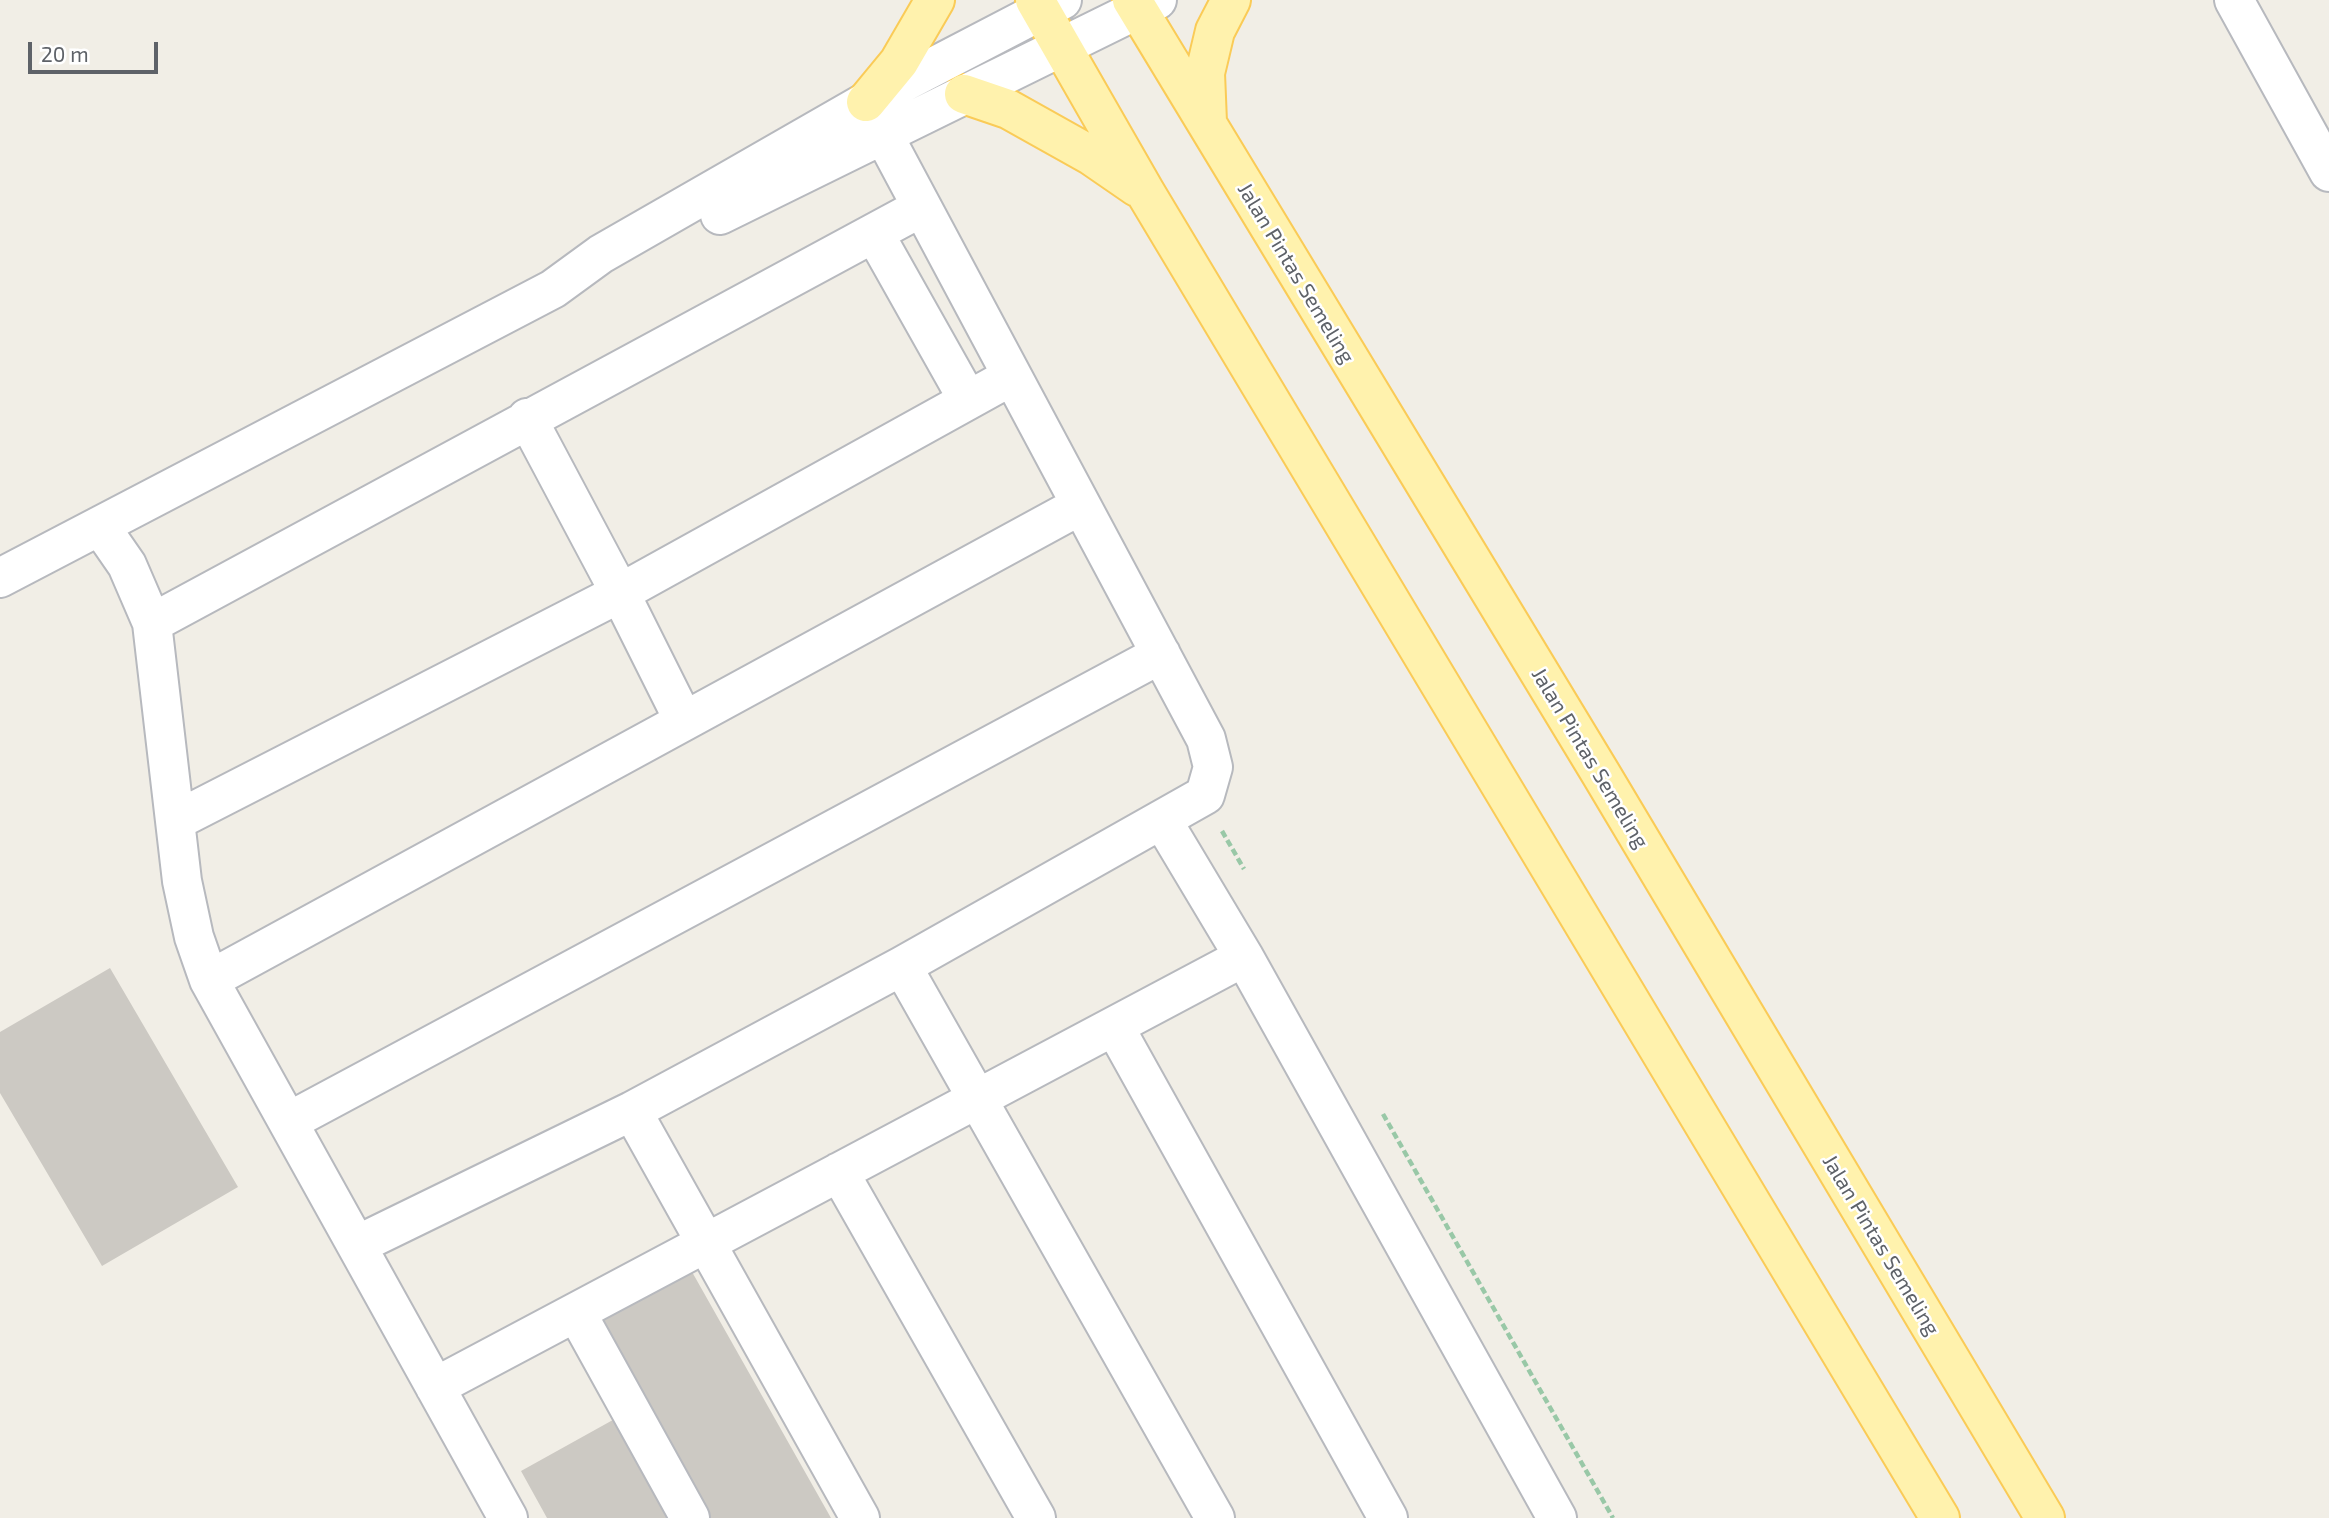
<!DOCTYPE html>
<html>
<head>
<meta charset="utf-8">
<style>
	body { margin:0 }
	#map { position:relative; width:2329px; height:1518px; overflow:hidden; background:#f1eee6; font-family:"Exo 2",sans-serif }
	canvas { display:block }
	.scale { position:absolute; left:28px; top:42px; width:130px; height:32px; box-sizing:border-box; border:4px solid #5e6268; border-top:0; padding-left:9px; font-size:21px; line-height:24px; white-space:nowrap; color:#5e6268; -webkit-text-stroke:5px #fff; paint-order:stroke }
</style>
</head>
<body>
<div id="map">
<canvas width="2329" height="1518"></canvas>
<div class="scale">20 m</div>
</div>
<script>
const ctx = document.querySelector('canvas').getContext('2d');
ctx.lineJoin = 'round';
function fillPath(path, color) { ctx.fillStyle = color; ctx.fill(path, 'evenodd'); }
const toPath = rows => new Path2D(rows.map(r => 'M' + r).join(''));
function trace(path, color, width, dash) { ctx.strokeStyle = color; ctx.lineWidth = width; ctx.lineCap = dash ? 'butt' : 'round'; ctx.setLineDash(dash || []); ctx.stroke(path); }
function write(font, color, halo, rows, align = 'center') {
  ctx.font = font + ' "Exo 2",sans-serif'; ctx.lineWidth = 5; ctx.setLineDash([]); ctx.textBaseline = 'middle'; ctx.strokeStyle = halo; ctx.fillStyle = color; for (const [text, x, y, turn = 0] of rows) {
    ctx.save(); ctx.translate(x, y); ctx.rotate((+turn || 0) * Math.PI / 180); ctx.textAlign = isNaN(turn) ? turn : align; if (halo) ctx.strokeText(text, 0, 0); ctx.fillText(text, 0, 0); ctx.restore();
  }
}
fillPath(toPath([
	[110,968,238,1187,102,1266,0,1093,0,1032],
	[687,1263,831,1518,711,1518,596,1314],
	[620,1416,676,1518,547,1518,521,1471]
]), '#ccc9c3');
const minor = toPath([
	[2234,0,2329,172],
	[720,215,1157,0],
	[874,233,968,400],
	[527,418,620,593,684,721],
	[100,526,127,565,152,623,182,881,194,937,209,980,508,1518],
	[0,578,553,289,601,254,866,102,1062,0],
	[152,623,922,207],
	[1162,820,1244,957,1557,1518],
	[175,821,620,593,1012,376],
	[902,966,1215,1518],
	[209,980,1081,505],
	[1114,1026,1388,1518],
	[632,1111,860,1518],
	[288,1122,1161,654],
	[839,1172,1036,1518],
	[357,1245,632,1111,902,966,1205,795,1213,767,1206,739,884,136],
	[576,1312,690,1518],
	[435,1387,1244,957]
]);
const major = toPath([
	[1035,0,1145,192,1940,1518],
	[1132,0,1601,774,2045,1518],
	[964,94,1008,109,1092,156,1137,187],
	[866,102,899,62,935,0],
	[1207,122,1205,73,1215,31,1231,0]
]);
trace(minor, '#b7b9be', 42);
trace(major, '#facb57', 42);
trace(toPath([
	[1222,831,1244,869],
	[1383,1114,1613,1518]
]), '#99c8a7', 4.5, [7, 3.5]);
trace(minor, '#fff', 38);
trace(major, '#fff2ad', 38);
write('21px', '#5e6268', '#fff', [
	["Jalan Pintas Semeling",1296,273,59],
	["Jalan Pintas Semeling",1590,758,59],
	["Jalan Pintas Semeling",1881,1245,59]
]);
</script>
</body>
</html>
